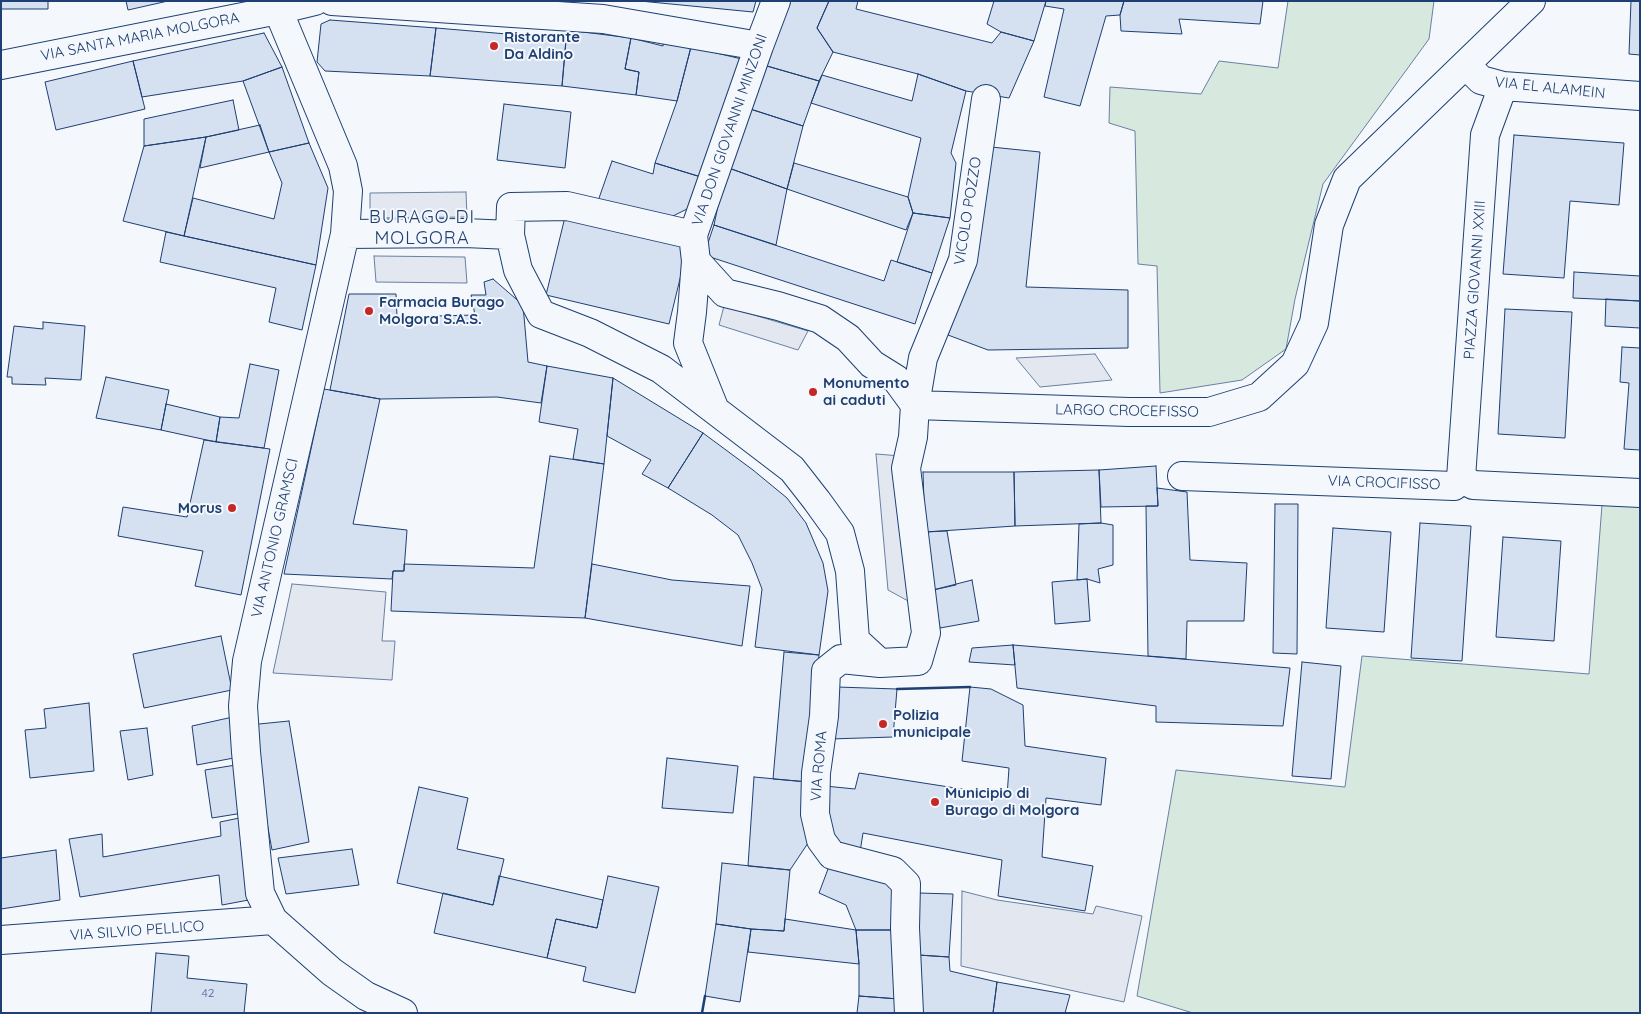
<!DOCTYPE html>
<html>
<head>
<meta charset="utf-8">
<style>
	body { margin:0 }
	#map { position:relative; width:1641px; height:1014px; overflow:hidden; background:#f4f7fb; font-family:Quicksand,sans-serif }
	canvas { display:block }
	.frame { position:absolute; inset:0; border:2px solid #1d3f73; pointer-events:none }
</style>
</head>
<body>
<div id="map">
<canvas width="1641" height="1014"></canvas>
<div class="frame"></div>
</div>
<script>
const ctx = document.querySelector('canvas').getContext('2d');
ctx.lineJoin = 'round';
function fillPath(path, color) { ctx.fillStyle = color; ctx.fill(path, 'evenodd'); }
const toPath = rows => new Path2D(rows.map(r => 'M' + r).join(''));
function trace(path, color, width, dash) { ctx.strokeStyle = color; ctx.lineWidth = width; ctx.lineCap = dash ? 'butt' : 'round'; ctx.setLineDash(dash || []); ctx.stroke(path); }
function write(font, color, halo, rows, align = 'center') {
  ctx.font = font + ' Quicksand,sans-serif'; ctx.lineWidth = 4; ctx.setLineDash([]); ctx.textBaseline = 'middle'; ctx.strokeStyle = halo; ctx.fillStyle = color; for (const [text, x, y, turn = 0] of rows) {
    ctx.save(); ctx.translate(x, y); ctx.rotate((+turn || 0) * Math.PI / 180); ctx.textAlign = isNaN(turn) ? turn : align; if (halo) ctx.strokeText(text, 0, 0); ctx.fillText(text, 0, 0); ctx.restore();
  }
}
const green = toPath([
	[1288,1,1434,1,1429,39,1323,184,1295,299,1286,349,1242,380,1160,393,1157,266,1138,264,1135,131,1109,123,1110,87,1201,94,1219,61,1278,68,1288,1],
	[1602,505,1640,506,1640,1013,1193,1013,1137,996,1176,770,1345,787,1362,656,1589,674,1602,505]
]);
fillPath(green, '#d7e8df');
trace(green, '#687fa3', 1);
const parking = toPath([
	[466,192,467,217,370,218,370,193,466,192],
	[374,256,465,257,467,283,376,282,374,256],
	[724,306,808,331,798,350,719,325,724,306],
	[1095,354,1112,380,1040,387,1016,358,1095,354],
	[876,454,901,456,910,602,888,590,876,454],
	[292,584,386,592,382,641,395,641,392,680,273,673,292,584],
	[962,891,997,900,1093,914,1096,906,1142,916,1124,1002,961,966,962,891]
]);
fillPath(parking, '#e3e8f0');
trace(parking, '#687fa3', 1);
const building = toPath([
	[1,1,48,1,48,9,1,9,1,1],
	[126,1,168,1,128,10,126,1],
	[640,1,756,1,753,12,640,1],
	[789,1,829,1,817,28,833,52,819,81,760,64,789,1],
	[829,1,858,1,856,9,992,43,1001,32,1034,41,1009,98,966,91,918,74,833,52,817,28,829,1],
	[994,1,1046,1,1034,41,1001,32,987,24,994,1],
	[1046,1,1124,1,1120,15,1106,16,1080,106,1044,97,1064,9,1045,6,1046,1],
	[1124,1,1263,1,1260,24,1179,19,1182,34,1121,31,1120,15,1124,1],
	[1631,1,1640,1,1640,55,1629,54,1631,1],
	[330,20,436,28,430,76,325,71,317,62,321,24,330,20],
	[436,28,566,39,562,86,430,76,436,28],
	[567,30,631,38,625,69,639,72,636,95,562,86,567,30],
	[264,33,282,67,243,81,142,97,133,61,264,33],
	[631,38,663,46,664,40,691,47,677,101,636,95,639,72,625,69,631,38],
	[691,47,746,60,701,177,655,163,677,101,691,47],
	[133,61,145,109,56,130,45,82,133,61],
	[760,64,819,81,803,126,744,107,760,64],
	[282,67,309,143,269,152,243,81,282,67],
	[918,74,966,91,951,153,956,163,950,218,913,213,908,197,921,138,811,103,822,75,912,101,918,74],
	[233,100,239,130,206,137,144,146,144,119,233,100],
	[504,104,571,112,565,168,497,160,504,104],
	[744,107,803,126,787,189,726,167,744,107],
	[260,125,269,152,200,168,206,137,260,125],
	[1514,135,1624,143,1619,205,1570,201,1564,278,1503,274,1514,135],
	[206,137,184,236,123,221,144,146,206,137],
	[309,143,328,188,316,265,184,236,193,198,274,219,282,183,269,152,309,143],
	[991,147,1040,152,1026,287,1128,290,1128,348,988,350,948,335,971,269,991,147],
	[612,161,653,174,655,163,701,177,691,207,667,219,598,201,612,161],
	[794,163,908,197,913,213,906,230,787,189,794,163],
	[726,167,787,189,776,245,714,225,726,167],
	[913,213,950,218,932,273,897,262,913,213],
	[565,217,688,246,669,324,546,295,565,217],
	[714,225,884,281,891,260,932,273,915,324,704,255,714,225],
	[166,232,316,265,302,330,269,322,276,288,160,262,166,232],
	[1574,272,1640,276,1640,301,1573,298,1574,272],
	[493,279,523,305,528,362,547,366,541,403,497,397,380,399,330,390,349,294,396,294,397,317,475,315,471,295,486,295,484,282,493,279],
	[1606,299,1640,301,1640,328,1605,326,1606,299],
	[1505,309,1572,312,1565,438,1498,434,1505,309],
	[43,322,85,326,81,380,45,378,46,385,12,384,12,377,7,377,14,326,43,329,43,322],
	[1622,347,1640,348,1640,450,1624,449,1629,383,1620,382,1622,347],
	[250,364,279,370,264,448,216,442,220,417,239,418,250,364],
	[547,366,613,378,604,464,573,459,578,429,539,422,547,366],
	[106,377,169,390,161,430,96,418,106,377],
	[613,378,703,433,668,488,642,474,651,460,607,436,613,378],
	[324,389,380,399,353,524,407,530,404,571,393,571,392,579,284,574,324,389],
	[166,404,220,417,216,442,161,430,166,404],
	[703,433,753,470,787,498,806,523,823,563,828,591,819,655,755,647,762,589,752,563,738,535,712,515,668,488,703,433],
	[204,440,270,449,241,595,195,586,203,551,118,536,123,507,187,517,204,440],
	[550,456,604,464,585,618,391,611,393,571,404,571,404,564,534,568,550,456],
	[1156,466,1158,506,1101,507,1099,470,1156,466],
	[1099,470,1101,523,1015,526,1014,472,1099,470],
	[923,472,1014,472,1015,526,925,532,923,472],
	[1157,488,1187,492,1190,560,1247,563,1244,621,1187,621,1186,659,1148,656,1146,506,1158,506,1157,488],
	[1275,504,1298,504,1297,654,1273,653,1275,504],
	[1101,523,1113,525,1113,565,1098,569,1100,583,1087,579,1077,580,1079,524,1101,523],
	[1420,523,1471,526,1462,661,1411,658,1420,523],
	[1333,528,1391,532,1384,632,1326,628,1333,528],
	[947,531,956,585,933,590,925,532,947,531],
	[1503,537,1561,541,1554,641,1496,637,1503,537],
	[592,564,672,580,750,586,742,646,585,618,592,564],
	[1087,579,1090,621,1055,624,1052,582,1087,579],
	[972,580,979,621,940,628,933,590,972,580],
	[221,636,232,690,144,708,133,654,221,636],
	[1013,645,1015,665,969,662,972,648,1013,645],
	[1013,645,1290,668,1283,726,1156,722,1156,706,1017,688,1013,645],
	[784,652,819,655,808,782,773,779,784,652],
	[1302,662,1341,666,1331,779,1292,776,1302,662],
	[837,687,897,689,893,737,830,739,837,687],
	[970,687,991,689,1023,705,1025,746,1106,758,1101,805,1046,798,1042,857,1093,866,1085,911,998,896,1002,860,863,833,860,852,841,850,825,820,825,786,855,789,859,773,1007,796,1009,768,962,761,970,687],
	[89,703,94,771,30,778,25,730,46,728,44,709,89,703],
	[233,717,239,757,197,765,192,726,233,717],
	[289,721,309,842,272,850,249,725,289,721],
	[147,728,153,775,128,780,120,731,147,728],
	[667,758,738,766,733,813,662,808,667,758],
	[242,764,249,812,212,818,205,770,242,764],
	[754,777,808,782,808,843,790,870,748,866,754,777],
	[419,787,468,798,457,849,504,859,493,905,397,883,419,787],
	[249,816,254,899,222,905,219,875,80,897,69,839,102,834,103,857,221,836,220,822,249,816],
	[352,849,359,885,286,894,278,858,352,849],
	[56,850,60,900,1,909,1,858,56,850],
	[831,861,892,884,894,930,856,930,846,905,819,893,831,861],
	[722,863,790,870,784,931,751,929,716,924,722,863],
	[499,876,603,900,597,928,556,919,547,958,434,933,443,893,493,905,499,876],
	[608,876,659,887,635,993,583,981,586,967,547,958,556,919,597,928,608,876],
	[918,893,953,894,949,957,918,955,918,893],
	[785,919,856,930,859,964,748,952,751,929,784,931,785,919],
	[716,924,751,929,740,1002,705,996,716,924],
	[856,930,894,930,899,999,859,996,859,964,856,930],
	[156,953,189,956,187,978,247,984,244,1013,151,1013,156,953],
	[918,955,949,957,950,971,997,982,993,1013,920,1013,918,955],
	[997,982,1070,995,1065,1013,993,1013,997,982],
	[859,996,899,999,900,1013,857,1013,859,996]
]);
fillPath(building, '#d5e0f0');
trace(building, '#1d3f73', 1);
const street = toPath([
	[332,1,603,19,759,46],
	[278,10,343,166,348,191,345,234,247,661,243,706,246,752,260,893,273,920,332,972,366,996,403,1013],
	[1,65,278,10,315,1],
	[1466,65,1481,80,1503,86,1640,96],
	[986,99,963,260,923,358,915,405,1129,412,1209,412,1259,397,1295,364,1314,323,1329,225,1347,179,1531,1],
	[345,234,465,233,510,235],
	[693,235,567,206,511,207,510,235,518,270,541,314,590,333,661,369,792,469,817,501,840,533,850,571,855,640,880,663],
	[696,261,725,293,778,306,820,319,848,338,872,364,896,379,915,405,913,437,906,468,926,633,918,661,880,663,841,659,826,671,824,716,816,773,815,814,821,840,832,855,893,871,906,884,905,928,909,1013],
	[715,410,688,343,692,312,696,261,693,235,759,46,776,1],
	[1182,476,1454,486,1461,478],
	[1461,478,1485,135,1503,86],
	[1461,478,1473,485,1640,493],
	[1,940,273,920]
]);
trace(street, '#1d3f73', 30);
trace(street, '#f4f7fb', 28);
trace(toPath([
	[897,689,970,687],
	[702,1013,705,996]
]), '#1d3f73', 2.5);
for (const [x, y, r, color] of [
	[494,46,5,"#c62828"],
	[369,311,5,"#c62828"],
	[813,392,5,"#c62828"],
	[232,508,5,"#c62828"],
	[883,724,5,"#c62828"],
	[935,802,5,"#c62828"]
]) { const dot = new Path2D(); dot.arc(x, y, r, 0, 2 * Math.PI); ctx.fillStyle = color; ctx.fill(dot); trace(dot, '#f4f7fb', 2); }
write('12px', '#4b6792', null, [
	["42",208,993]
]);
write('15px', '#1d3f73', '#f4f7fb', [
	["VIA SANTA MARIA MOLGORA",140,37,-11],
	["VIA EL ALAMEIN",1550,88,6],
	["VIA DON GIOVANNI MINZONI",730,130,-71],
	["VICOLO POZZO",968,211,-81],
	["PIAZZA GIOVANNI XXIII",1475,280,-86],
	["LARGO CROCEFISSO",1127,411,1],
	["VIA CROCIFISSO",1384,483,2],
	["VIA ANTONIO GRAMSCI",275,538,-77],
	["VIA ROMA",819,766,-85],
	["VIA SILVIO PELLICO",137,931,-4]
]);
write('bold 15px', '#1d3f73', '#f4f7fb', [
	["Ristorante",504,37],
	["Da Aldino",504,54],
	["Farmacia Burago",379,302],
	["Molgora S.A.S.",379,319],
	["Monumento",823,383],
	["ai caduti",823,400],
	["Morus",222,508,"right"],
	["Polizia",893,715],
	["municipale",893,732],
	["Municipio di",945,793],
	["Burago di Molgora",945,810]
], 'left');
ctx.letterSpacing = '1px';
write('18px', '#1d3f73', '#f4f7fb', [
	["BURAGO DI",422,218],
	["MOLGORA",422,239]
]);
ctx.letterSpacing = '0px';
</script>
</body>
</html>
